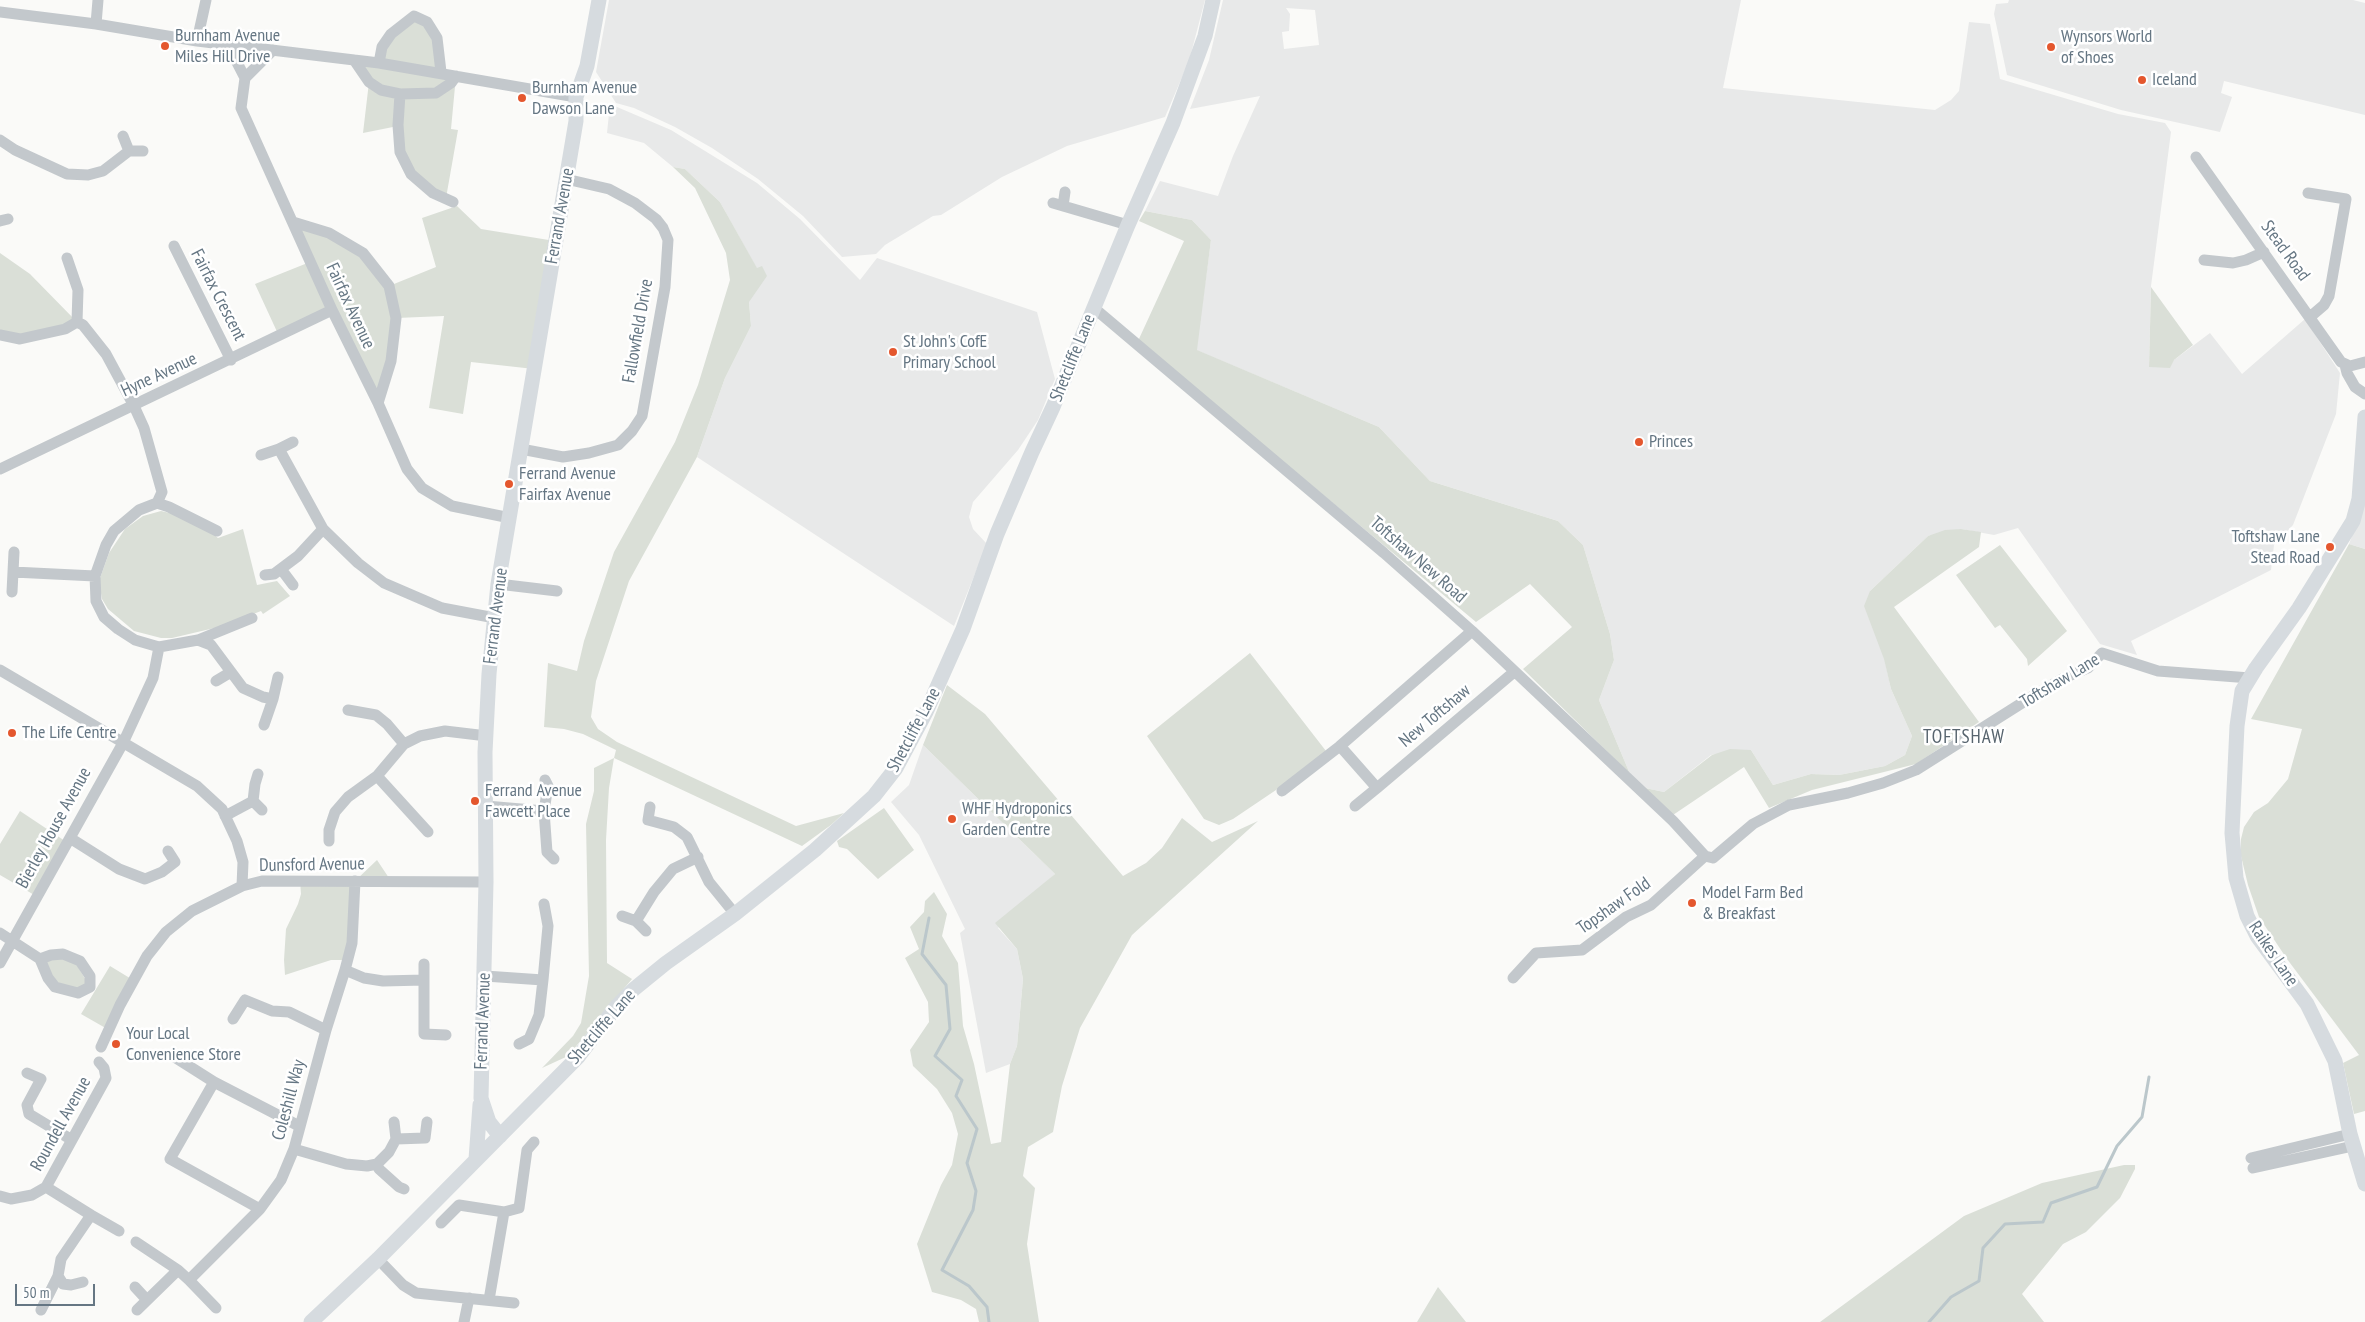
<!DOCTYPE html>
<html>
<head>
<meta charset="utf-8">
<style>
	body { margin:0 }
	#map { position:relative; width:2365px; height:1322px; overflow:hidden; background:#fafaf8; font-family:"PT Sans Narrow",sans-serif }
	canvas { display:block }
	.scale { position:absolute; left:15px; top:1284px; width:80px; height:22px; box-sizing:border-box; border:2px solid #657683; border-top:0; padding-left:6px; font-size:15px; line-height:18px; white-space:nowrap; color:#657683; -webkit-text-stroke:4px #fff; paint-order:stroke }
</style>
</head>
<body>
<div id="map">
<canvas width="2365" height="1322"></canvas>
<div class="scale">50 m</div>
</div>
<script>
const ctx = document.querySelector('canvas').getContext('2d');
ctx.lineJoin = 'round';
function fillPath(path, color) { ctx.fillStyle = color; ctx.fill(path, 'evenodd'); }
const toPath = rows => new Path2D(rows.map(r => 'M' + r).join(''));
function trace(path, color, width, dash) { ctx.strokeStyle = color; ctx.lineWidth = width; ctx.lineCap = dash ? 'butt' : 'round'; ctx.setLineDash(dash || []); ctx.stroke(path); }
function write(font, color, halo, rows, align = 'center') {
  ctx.font = font + ' "PT Sans Narrow",sans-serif'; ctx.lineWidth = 5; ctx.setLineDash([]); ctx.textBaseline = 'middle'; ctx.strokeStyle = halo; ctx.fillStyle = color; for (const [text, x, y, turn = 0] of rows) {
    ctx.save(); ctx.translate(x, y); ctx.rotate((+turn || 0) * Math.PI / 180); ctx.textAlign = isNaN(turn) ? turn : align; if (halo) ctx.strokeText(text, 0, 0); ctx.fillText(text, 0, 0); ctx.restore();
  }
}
fillPath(toPath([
	[609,0,1205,0,1189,61,1165,117,1067,146,1002,177,941,215,933,216,885,245,876,254,842,257,803,216,758,179,712,148,675,127,634,108,616,103,596,72],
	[1223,0,1741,0,1723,88,1935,110,1951,100,1959,91,1969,22,1990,24,2000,79,2118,114,2165,123,2171,132,2151,286,2149,367,2174,360,2210,333,2242,374,2305,319,2340,373,2336,414,2293,525,2274,545,2271,570,2131,641,2137,655,2100,644,2018,528,1994,535,1961,529,1928,536,1870,591,1891,689,1912,736,1905,755,1885,766,1839,775,1811,774,1773,785,1751,750,1711,755,1664,792,1645,788,1630,774,1599,700,1614,660,1610,634,1583,545,1558,521,1430,481,1379,427,1196,350,1211,240,1192,220,1145,211,1160,181,1218,196,1233,156,1260,96,1190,109,1209,60],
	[1286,8,1315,10,1319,45,1284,49,1282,32,1289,31,1290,14],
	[2009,0,2353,0,2365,3,2365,115,2224,81,2221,93,2232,97,2220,132,2121,110,2007,75,1994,14,1996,4,2008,3],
	[610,104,671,130,757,183,800,219,860,280,877,258,1037,312,1055,379,1038,420,1018,450,973,502,969,517,973,529,987,544,954,626,697,457,725,378,751,326,749,302,757,269,720,202,685,169,673,167,644,143,607,133],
	[2365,502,2365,549,2349,544],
	[923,745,1055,874,998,928,1017,949,1023,979,1017,1046,1010,1064,986,1073,960,933,965,929,919,835,891,802,909,785]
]), '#e8e9e9');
fillPath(toPath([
	[404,22,427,22,441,72,456,76,451,129,458,130,446,198,411,174,398,126,363,133,369,82,358,68,379,63,382,47],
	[673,167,685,169,720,202,757,268,762,266,767,276,749,302,751,326,725,378,697,457,629,581,596,681,591,717,598,729,617,742,796,826,844,813,831,825,802,846,614,758,609,788,606,840,607,963,632,979,568,1056,542,1068,573,1036,581,1023,589,976,586,824,594,791,594,768,614,758,616,750,583,734,564,729,544,727,548,663,577,671,584,641,614,552,675,442,698,385,730,280,726,253,695,188],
	[457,206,481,229,555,241,534,369,471,362,463,414,429,408,444,316,397,318,378,403,332,311,279,336,255,284,310,262,293,222,363,253,389,286,436,267,422,218],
	[1145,211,1192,220,1211,240,1197,350,1379,427,1430,481,1558,521,1583,545,1610,634,1614,660,1599,700,1630,774,1523,669,1572,627,1530,584,1476,622,1138,341,1184,241,1139,221],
	[0,253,30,274,77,322,41,335,0,335],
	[2151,287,2193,345,2174,360,2170,368,2149,367],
	[161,511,183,516,204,527,218,538,243,529,257,585,277,581,290,596,263,614,261,611,223,626,172,638,161,638,134,631,108,609,102,599,99,581,109,553,125,529,143,516],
	[1961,529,1981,532,1979,547,1894,607,1979,722,1916,764,1812,790,1769,808,1744,767,1673,815,1645,788,1664,792,1712,755,1730,749,1751,750,1773,785,1811,774,1839,775,1885,766,1905,755,1912,736,1891,689,1884,659,1864,606,1870,591,1928,536,1945,530],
	[2349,544,2365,549,2365,1111,2354,1114,2343,1063,2359,1055,2287,959,2259,917,2248,885,2241,856,2241,839,2244,827,2254,812,2268,803,2288,779,2302,729,2251,719],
	[2000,545,2067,631,2028,666,2027,659,2000,625,1995,628,1956,575],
	[1250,653,1326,751,1276,790,1233,819,1219,825,1204,819,1147,736],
	[947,685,985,714,1123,876,1146,863,1162,848,1182,818,1212,842,1258,821,1132,935,1080,1028,1062,1086,1053,1132,1028,1147,1023,1176,1035,1188,1027,1244,1039,1322,979,1322,976,1309,961,1300,932,1292,917,1244,941,1185,952,1165,958,1134,952,1113,937,1089,913,1066,910,1050,929,1022,928,1002,905,958,919,949,910,927,924,912,925,901,934,892,947,914,942,936,958,963,963,1026,974,1064,991,1144,1001,1142,1010,1064,1017,1046,1023,979,1017,949,995,923,1055,874,923,745],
	[884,808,914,850,878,879,847,849,839,847,837,841],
	[20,811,68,843,36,896,0,875,0,844],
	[377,860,391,881,355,881,348,960,331,960,285,975,284,960,286,929,298,904,301,894,300,881,355,881],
	[51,955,72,957,90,987,61,990,41,965],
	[110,966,133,980,109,1030,81,1014],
	[2124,1165,2135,1165,2135,1169,2120,1198,2086,1232,2063,1244,2022,1294,2044,1322,1820,1322,1964,1216,2042,1183],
	[1438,1287,1466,1322,1417,1322]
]), '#dadfd7');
trace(toPath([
	[929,918,922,954,946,985,950,1029,935,1056,962,1080,956,1096,977,1129,967,1163,976,1191,973,1210,942,1270,969,1286,987,1307,989,1322],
	[1929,1322,1951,1297,1979,1281,1983,1248,2005,1224,2043,1222,2051,1203,2097,1187,2117,1146,2142,1117,2149,1077]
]), '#bbc7cb', 3);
trace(toPath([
	[0,12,96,24,197,41,379,63,576,97],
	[96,24,98,0],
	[197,41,206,0],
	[228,45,245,78,241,108,332,310,378,403,407,469,422,488,452,506,510,518],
	[354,60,369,82,381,90,400,94,436,93,451,83,456,76],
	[379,63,382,47,391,34,414,16,427,22,437,38,441,72],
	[245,78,273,50],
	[400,94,398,125,400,152,411,174,433,193,453,202],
	[0,140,15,150,67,174,88,175,103,171,129,151,123,136],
	[129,151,143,151],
	[2196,157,2341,362,2350,366,2365,362],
	[2308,193,2346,199,2329,296,2324,305,2310,317],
	[1053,203,1128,225],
	[1063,206,1065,192],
	[0,221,8,219],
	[293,222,329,233,363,253,389,286,396,318,391,361,378,403],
	[174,246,231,360],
	[67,258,78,290,77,322],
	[2204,260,2233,263,2246,260,2264,252],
	[1094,308,1384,553,1472,631,1673,821,1705,856],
	[0,335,20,339,65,329,77,322,83,325,106,354,134,406,144,428,162,492,157,503,139,510,114,531,106,545,95,576,96,601,104,617,118,629,135,640,159,647,153,678,123,743,0,963],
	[2345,365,2347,373,2355,387,2365,394],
	[279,449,293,442],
	[521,449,563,457,589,453,618,445,632,431,642,416,665,287,668,240,663,228,656,219,635,203,609,189,566,179],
	[261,455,279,449,323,529,358,563,384,583,442,608,495,618],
	[0,469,332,310],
	[157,503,169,507,217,531],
	[14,552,13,572,95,576],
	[281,569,293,585],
	[265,575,274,574,298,556,323,529],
	[498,584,557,591],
	[12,592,13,572],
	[198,640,211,645,243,688,263,697,273,699,278,677],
	[159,647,198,640,252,618],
	[0,670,197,786,222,809,237,841,243,862,242,886],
	[216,681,231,672],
	[348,710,376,715,387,724,404,744],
	[264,725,273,699],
	[1340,746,1377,788,1514,672],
	[377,776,428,832],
	[1282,791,1340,746,1472,631],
	[253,801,262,810],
	[486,806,544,811,547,852,554,859],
	[1355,806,1377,788],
	[650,807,648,820,674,827,687,837,709,882,735,914],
	[544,811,548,786,545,780],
	[225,816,253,801,255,784,258,774],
	[70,838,119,869,145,879,162,872,175,862,168,851],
	[329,841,329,830,335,812,348,797,377,776,404,744,420,736,445,731,487,736],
	[1705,856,1713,858,1753,824,1789,805,1848,793,1883,783,1916,770,2033,696,2064,678,2088,668,2102,653,2158,671,2250,678],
	[622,916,636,921,654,892,673,869,698,857],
	[636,921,646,931],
	[0,933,40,959,51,955,63,954,80,961,90,976,90,987,78,993,55,987,48,978,40,959],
	[345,970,364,978,383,981,424,980,424,1034,446,1035],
	[485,976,543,980,548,926,544,904],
	[1513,978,1536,953,1582,950,1626,917,1651,905,1705,856],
	[424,980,424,964],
	[233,1019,245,1000,272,1011,289,1012,326,1030],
	[519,1044,529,1039,539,1015,543,980],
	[101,1047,120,1005,147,956,166,932,192,911,242,886,262,881,486,882],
	[173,1056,214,1082,299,1126],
	[27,1073,41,1079,27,1105,29,1114,72,1140],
	[214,1082,170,1159,260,1209],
	[394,1122,396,1139],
	[294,1149,346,1164,367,1166,377,1164,389,1152,396,1139,425,1138,427,1122],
	[2251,1158,2350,1134],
	[377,1164,379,1169,399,1187,404,1189],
	[2253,1168,2353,1146],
	[46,1187,91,1215,61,1259,58,1276,63,1284,71,1285,83,1282],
	[0,1196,11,1199,32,1195,46,1187,106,1078,104,1068,99,1062],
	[91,1215,119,1231],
	[441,1223,459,1205,504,1212],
	[136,1242,178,1270],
	[378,1259,403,1285,416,1293,514,1303],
	[189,1280,216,1308],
	[135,1287,147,1300],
	[489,1300,504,1212,519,1208,527,1150,534,1142],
	[41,1310,58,1276],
	[137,1310,178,1270,189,1280,260,1209,281,1180,294,1149,326,1030,345,970,352,943,355,881],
	[464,1322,469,1298]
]), '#c3c8cc', 11);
trace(toPath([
	[2365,417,2359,499,2353,521,2299,608,2256,668,2242,691,2237,726,2232,833,2236,878,2247,916,2257,936,2307,1004,2335,1061,2350,1134,2365,1184],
	[500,1136,489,1122,481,1098,486,882,485,752,489,674,498,584,576,121,576,97,587,66,599,0],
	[476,1159,480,1105],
	[311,1322,378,1259,578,1057,616,1007,634,989,666,963,735,914,815,850,874,796,896,768,926,712,963,629,997,534,1032,452,1053,407,1128,225,1173,123,1205,36,1213,0]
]), '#d6dbdf', 15);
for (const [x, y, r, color] of [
	[165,46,5,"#e4572e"],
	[2051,47,5,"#e4572e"],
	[2142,80,5,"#e4572e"],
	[522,98,5,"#e4572e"],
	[893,352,5,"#e4572e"],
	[1639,442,5,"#e4572e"],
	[509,484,5,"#e4572e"],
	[2330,547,5,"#e4572e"],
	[12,733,5,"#e4572e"],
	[475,801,5,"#e4572e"],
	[952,819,5,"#e4572e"],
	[1692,903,5,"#e4572e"],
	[116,1044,5,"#e4572e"]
]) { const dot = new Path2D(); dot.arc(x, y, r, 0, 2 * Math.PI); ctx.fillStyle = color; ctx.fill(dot); trace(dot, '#fff', 2); }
write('18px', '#657683', '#fff', [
	["Burnham Avenue",175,36],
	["Miles Hill Drive",175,57],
	["Wynsors World",2061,37],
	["of Shoes",2061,58],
	["Iceland",2152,80],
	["Burnham Avenue",532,88],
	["Dawson Lane",532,109],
	["St John's CofE",903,342],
	["Primary School",903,363],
	["Princes",1649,442],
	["Ferrand Avenue",519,474],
	["Fairfax Avenue",519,495],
	["Toftshaw Lane",2320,537,"right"],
	["Stead Road",2320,558,"right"],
	["The Life Centre",22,733],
	["Ferrand Avenue",485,791],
	["Fawcett Place",485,812],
	["WHF Hydroponics",962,809],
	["Garden Centre",962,830],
	["Model Farm Bed",1702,893],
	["& Breakfast",1702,914],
	["Your Local",126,1034],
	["Convenience Store",126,1055]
], 'left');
write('18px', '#657683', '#fff', [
	["Ferrand Avenue",560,216,-80],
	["Stead Road",2285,251,54],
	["Fairfax Crescent",218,295,63],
	["Fairfax Avenue",350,306,65],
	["Fallowfield Drive",638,331,-80],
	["Shetcliffe Lane",1073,358,-68],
	["Hyne Avenue",159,375,-25],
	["Toftshaw New Road",1418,560,41],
	["Ferrand Avenue",496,616,-83],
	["Toftshaw Lane",2060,681,-31],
	["New Toftshaw",1435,716,-40],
	["Shetcliffe Lane",914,730,-62],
	["Bierley House Avenue",54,828,-61],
	["Dunsford Avenue",312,865,-1],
	["Topshaw Fold",1614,906,-35],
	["Raikes Lane",2273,954,56],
	["Ferrand Avenue",483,1021,-88],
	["Shetcliffe Lane",602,1027,-49],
	["Coleshill Way",289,1100,-75],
	["Roundell Avenue",61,1124,-61]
]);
ctx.letterSpacing = '1px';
write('19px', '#57646e', '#fff', [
	["TOFTSHAW",1964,738]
]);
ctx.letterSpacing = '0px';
</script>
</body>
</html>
